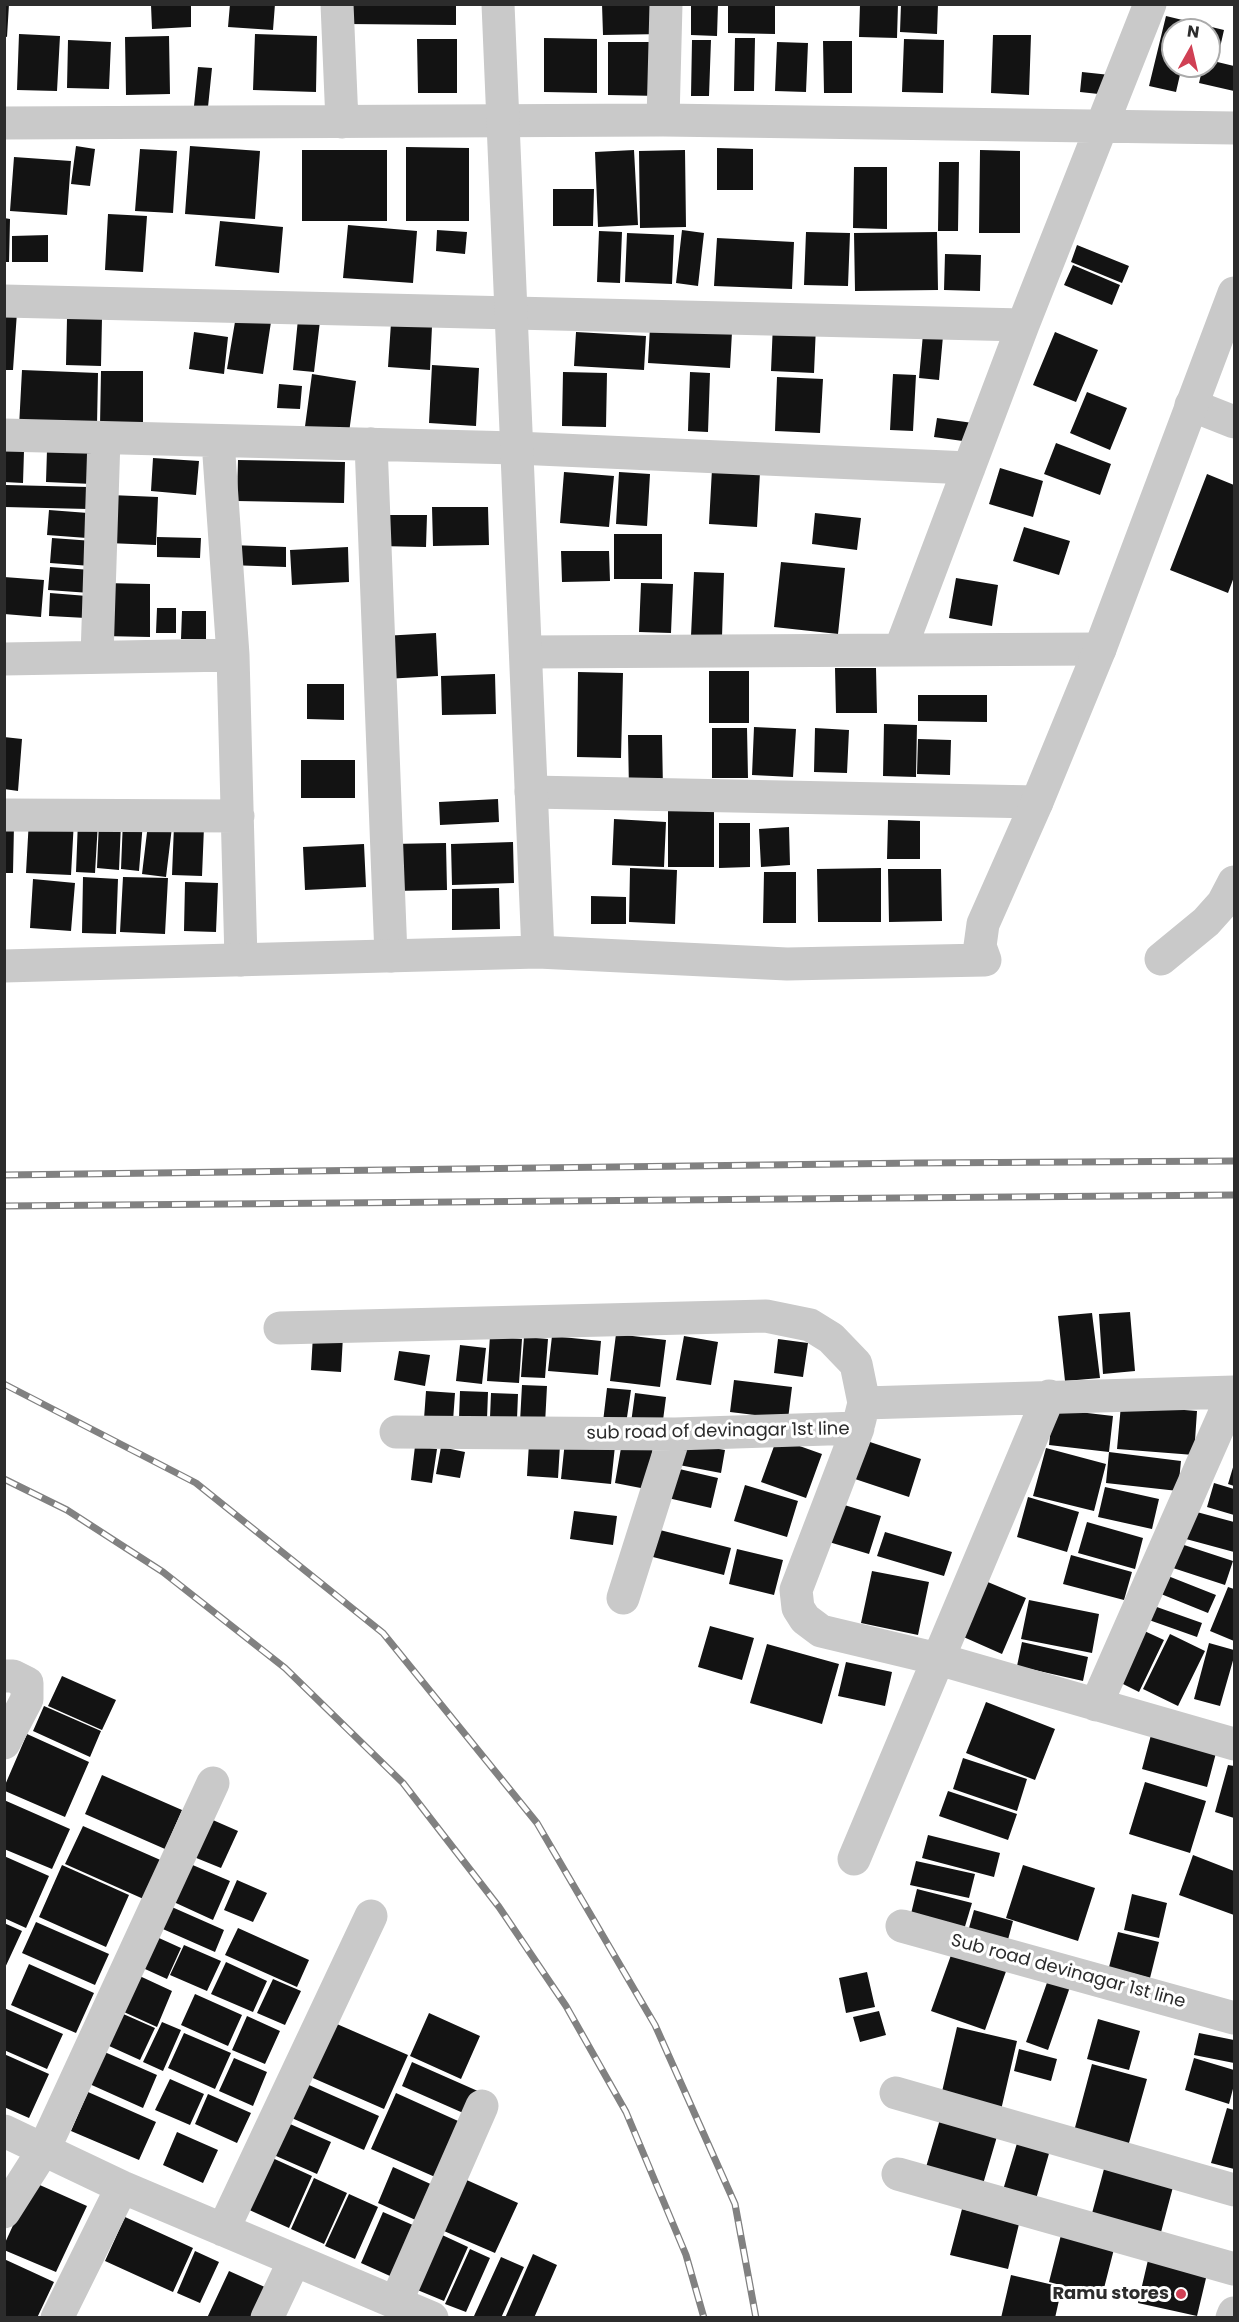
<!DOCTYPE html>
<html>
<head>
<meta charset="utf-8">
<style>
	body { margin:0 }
	#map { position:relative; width:1239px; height:2322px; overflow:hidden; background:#fff; font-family:Poppins,sans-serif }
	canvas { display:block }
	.frame { position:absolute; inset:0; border:6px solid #2c2c2c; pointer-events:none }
	.north { position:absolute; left:1161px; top:18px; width:60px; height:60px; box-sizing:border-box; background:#fff; border:2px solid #ababab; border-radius:50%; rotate:8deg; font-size:16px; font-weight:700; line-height:24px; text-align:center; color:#2c2c2c }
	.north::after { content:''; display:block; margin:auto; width:21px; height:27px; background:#d04054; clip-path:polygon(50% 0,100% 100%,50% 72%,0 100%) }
</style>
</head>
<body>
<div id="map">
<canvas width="1239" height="2322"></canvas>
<div class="frame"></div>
<div class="north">N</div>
</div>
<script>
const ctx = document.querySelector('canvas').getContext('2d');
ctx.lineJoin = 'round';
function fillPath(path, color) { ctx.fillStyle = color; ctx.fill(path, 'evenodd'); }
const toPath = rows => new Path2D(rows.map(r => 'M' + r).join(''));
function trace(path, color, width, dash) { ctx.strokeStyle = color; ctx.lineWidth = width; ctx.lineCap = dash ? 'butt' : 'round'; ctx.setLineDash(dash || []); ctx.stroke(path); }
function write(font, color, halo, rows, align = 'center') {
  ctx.font = font + ' Poppins,sans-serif'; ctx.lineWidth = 6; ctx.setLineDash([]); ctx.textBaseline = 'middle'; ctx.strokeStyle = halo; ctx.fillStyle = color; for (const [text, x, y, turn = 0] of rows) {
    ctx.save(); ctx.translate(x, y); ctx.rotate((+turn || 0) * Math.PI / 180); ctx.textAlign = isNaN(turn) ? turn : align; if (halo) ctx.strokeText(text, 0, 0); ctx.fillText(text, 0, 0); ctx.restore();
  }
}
fillPath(toPath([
	[4,4,9,4,7,37,4,36],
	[230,4,275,4,273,30,228,27],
	[347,4,456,4,456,25,347,24],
	[602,4,663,4,663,34,603,35],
	[691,4,718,4,717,36,691,35],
	[728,4,775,4,775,34,728,33],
	[860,4,898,4,897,38,859,37],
	[901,4,938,4,937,34,900,32],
	[151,5,191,5,191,27,152,29],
	[1166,16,1224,30,1219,52,1209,50,1209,30,1173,30,1173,66,1182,66,1176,92,1149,86],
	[19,34,60,36,57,91,17,90],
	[255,34,317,36,316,92,253,90],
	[993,35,1031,35,1029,95,991,93],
	[169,36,170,94,126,95,125,37],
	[544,38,597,39,597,93,544,92],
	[735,38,755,38,754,91,734,91],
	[417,39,457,39,457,93,418,93],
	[904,39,944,40,943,93,902,92],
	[68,40,111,42,109,89,67,88],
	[692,40,711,40,709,96,691,96],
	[823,41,852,41,852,93,824,93],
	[608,42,660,42,661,96,608,95],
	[777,42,808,43,806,92,775,91],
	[1209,60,1234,66,1234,91,1199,83,1203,66,1209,66],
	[198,67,212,68,208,107,194,106],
	[1082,72,1110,75,1108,95,1080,92],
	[76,146,95,149,90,186,71,184],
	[190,146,260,151,255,219,185,214],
	[406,147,469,148,469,221,406,221],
	[717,148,753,149,753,190,717,190],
	[140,149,177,151,173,213,135,211],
	[302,150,387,150,387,221,302,221],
	[634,150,638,225,598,227,595,152],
	[685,150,686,227,640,228,639,151],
	[980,150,1020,151,1020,233,979,233],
	[14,157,71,161,67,215,10,211],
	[939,162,959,162,958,231,938,231],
	[854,167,887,167,887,229,853,228],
	[553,189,594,189,593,226,553,226],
	[108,214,147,216,143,272,105,270],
	[4,218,10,219,9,262,4,262],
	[220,221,283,227,279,273,215,266],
	[348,225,417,231,413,283,343,278],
	[437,230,467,232,465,254,436,251],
	[682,230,704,233,698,286,676,283],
	[599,231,622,232,620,283,597,282],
	[806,232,850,233,848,286,804,285],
	[937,232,938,290,855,291,854,233],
	[627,233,674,235,672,284,625,282],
	[48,235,48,262,12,262,12,236],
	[717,238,794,242,792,289,714,286],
	[1077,245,1129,266,1122,283,1071,262],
	[945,254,981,255,980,291,944,290],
	[1073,265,1120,285,1112,305,1064,285],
	[4,311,17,312,13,370,4,370],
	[236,316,271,322,263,374,227,369],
	[67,318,102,318,101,366,66,365],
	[298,319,320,321,314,372,293,370],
	[391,323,432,326,430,370,388,367],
	[773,323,816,325,814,373,771,371],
	[650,327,732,332,730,368,648,363],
	[194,332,228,337,224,374,189,369],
	[576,332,646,336,644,370,574,366],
	[1055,332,1098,350,1076,402,1033,385],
	[923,334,943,336,939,380,919,378],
	[432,365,479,368,476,426,429,423],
	[22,370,98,373,97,426,19,427],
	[101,371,143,371,143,426,100,426],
	[563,372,607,373,606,427,562,426],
	[690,372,710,373,708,432,688,431],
	[312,374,356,381,348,440,304,434],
	[893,374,916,375,913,431,890,430],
	[777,377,823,379,820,433,775,431],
	[279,384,302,386,300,409,277,408],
	[1087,392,1127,408,1110,450,1070,433],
	[937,418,980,424,977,443,934,437],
	[1056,443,1111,464,1100,495,1044,474],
	[4,450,24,451,23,483,4,482],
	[47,450,94,451,93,484,46,482],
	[153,458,199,461,196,495,151,491],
	[238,460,345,462,344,503,237,501],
	[1000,468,1043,481,1033,517,989,504],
	[712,469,760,472,757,527,709,524],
	[564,472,614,476,609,527,560,523],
	[619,472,650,474,647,526,616,524],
	[1207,474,1234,485,1234,577,1228,593,1170,570],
	[6,485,88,487,88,509,5,507],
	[110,495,158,497,156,545,108,543],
	[432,507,488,507,489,545,433,546],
	[49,510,88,513,87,538,47,535],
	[815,513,861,518,857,550,812,544],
	[380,515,427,515,426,547,379,546],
	[1024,527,1070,541,1059,575,1013,561],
	[614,534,662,534,662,579,614,579],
	[157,537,201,538,200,558,157,557],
	[52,538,93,541,91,566,50,563],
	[230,545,286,547,286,567,229,565],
	[348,547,349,582,292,585,290,550],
	[561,551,609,551,610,581,562,582],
	[781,562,845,568,838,634,774,627],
	[50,567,91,570,90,593,48,590],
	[694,572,724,573,722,637,691,636],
	[4,577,44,580,41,617,4,614],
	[956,578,998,585,992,626,949,618],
	[103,583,150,584,150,637,103,636],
	[641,583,673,584,671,633,639,632],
	[50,593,87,596,86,618,49,616],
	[157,608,176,608,176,633,156,633],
	[182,611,206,611,206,639,181,639],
	[436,633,438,676,385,679,383,636],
	[835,668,876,668,877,713,836,713],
	[709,671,749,671,749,723,709,723],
	[578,672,623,673,621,758,577,757],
	[495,674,496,714,442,715,441,676],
	[307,684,344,684,344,720,307,719],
	[918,695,987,695,987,722,918,721],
	[884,724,917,725,916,777,883,776],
	[754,727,796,729,793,777,752,775],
	[712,728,747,728,748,778,712,778],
	[815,728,849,730,847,773,814,772],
	[628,735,662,735,663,790,629,791],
	[4,737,22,739,18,791,4,789],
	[918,739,951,740,950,775,917,774],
	[301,760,355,760,355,798,301,798],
	[498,799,499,822,440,825,439,802],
	[668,807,714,807,714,867,668,867],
	[29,819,74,820,71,875,26,873],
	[614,819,666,822,664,867,612,865],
	[123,820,143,822,139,871,121,869],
	[888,820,920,821,920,859,887,859],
	[78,821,98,822,95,873,76,872],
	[99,822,121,823,119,870,97,868],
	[719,823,750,823,750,867,719,868],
	[148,824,172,827,166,877,142,874],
	[4,825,14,825,13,873,4,873],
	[174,826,204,827,202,876,172,875],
	[789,827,790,865,761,867,759,829],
	[513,842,514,883,452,885,451,844],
	[446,843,447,890,392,891,391,844],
	[364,844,366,887,305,890,303,847],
	[630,868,677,870,675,924,629,922],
	[881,868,881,922,818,922,817,869],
	[888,869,941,869,942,921,889,922],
	[764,872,796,872,796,923,763,923],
	[83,877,118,879,116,934,82,933],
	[123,877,168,878,165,934,120,932],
	[33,879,75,883,71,931,30,928],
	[185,882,218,883,216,932,184,931],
	[499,888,500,929,452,930,452,889],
	[591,896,626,897,626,924,591,924],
	[1130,1312,1135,1371,1103,1374,1099,1314],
	[1092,1313,1100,1378,1065,1381,1058,1316],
	[616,1334,666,1340,660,1387,610,1381],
	[313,1335,343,1336,341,1372,311,1370],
	[490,1336,522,1339,519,1383,487,1381],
	[552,1336,601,1341,598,1375,548,1371],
	[684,1336,718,1342,711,1385,676,1380],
	[524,1337,548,1339,545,1378,521,1377],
	[778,1339,808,1343,803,1377,774,1373],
	[460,1345,486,1348,482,1384,456,1381],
	[399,1351,430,1355,425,1386,394,1380],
	[734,1380,792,1387,788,1419,730,1412],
	[522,1385,547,1386,545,1424,520,1422],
	[607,1388,631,1390,626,1424,603,1422],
	[426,1391,455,1393,453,1421,424,1419],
	[460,1391,488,1392,487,1419,459,1418],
	[491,1393,518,1394,517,1419,490,1418],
	[635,1393,666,1397,662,1428,631,1423],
	[1121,1405,1197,1411,1194,1455,1117,1449],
	[1053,1409,1113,1416,1109,1452,1049,1445],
	[777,1438,822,1454,806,1498,761,1482],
	[864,1440,921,1459,909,1497,852,1478],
	[565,1441,615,1446,611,1484,561,1479],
	[622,1442,653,1447,646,1489,615,1483],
	[529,1443,560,1445,558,1478,527,1476],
	[682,1443,725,1450,721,1473,679,1465],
	[415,1446,437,1449,432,1483,411,1480],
	[441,1447,465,1452,460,1478,436,1474],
	[1046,1448,1106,1464,1094,1511,1033,1496],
	[1109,1452,1181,1461,1178,1491,1106,1483],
	[1234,1464,1234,1486,1228,1484],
	[675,1468,718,1478,711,1508,668,1498],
	[1214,1483,1234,1489,1234,1515,1207,1507],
	[745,1485,798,1501,787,1537,734,1521],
	[1105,1487,1159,1499,1152,1529,1098,1517],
	[1028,1497,1079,1512,1067,1552,1017,1537],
	[841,1504,881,1516,869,1554,829,1542],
	[574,1511,617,1516,613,1545,570,1539],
	[1193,1511,1234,1522,1234,1552,1186,1539],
	[1087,1522,1143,1538,1135,1569,1078,1553],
	[652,1528,731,1548,724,1575,645,1555],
	[885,1532,952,1552,944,1576,877,1556],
	[1181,1544,1233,1561,1225,1585,1173,1568],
	[737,1549,783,1560,774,1595,729,1584],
	[1071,1555,1132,1572,1124,1600,1063,1584],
	[872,1571,929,1582,918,1635,861,1623],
	[1168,1576,1216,1595,1208,1613,1161,1594],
	[983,1580,1026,1598,1002,1654,959,1635],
	[1228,1587,1234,1589,1234,1641,1210,1631],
	[1029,1600,1099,1614,1092,1653,1021,1639],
	[1154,1606,1202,1623,1197,1637,1149,1620],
	[710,1626,754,1638,742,1680,698,1667],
	[1140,1629,1164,1640,1139,1692,1115,1680],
	[1170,1634,1205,1651,1178,1706,1143,1689],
	[1022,1642,1088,1657,1083,1681,1017,1666],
	[1209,1643,1234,1650,1234,1657,1220,1706,1194,1699],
	[767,1644,839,1664,822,1724,750,1703],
	[846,1662,892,1672,885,1706,838,1696],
	[62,1676,116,1700,102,1730,48,1706],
	[986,1702,1055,1729,1035,1780,966,1753],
	[44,1706,101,1731,90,1757,33,1731],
	[27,1734,89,1762,65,1817,5,1791,5,1785],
	[1151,1735,1216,1753,1207,1787,1142,1769],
	[963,1758,1027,1779,1017,1811,953,1789],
	[1228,1765,1234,1766,1234,1818,1215,1812],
	[102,1775,182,1810,165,1849,85,1814],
	[1145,1782,1206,1801,1190,1853,1129,1834],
	[948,1791,1017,1814,1008,1840,939,1816],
	[4,1800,70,1829,52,1869,4,1849],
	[206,1817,238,1831,221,1868,189,1855],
	[83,1826,165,1862,148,1901,65,1864],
	[928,1835,1000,1853,994,1877,922,1858],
	[1193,1855,1234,1871,1234,1915,1179,1895],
	[4,1856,49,1876,26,1928,4,1918],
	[181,1860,230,1881,213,1920,165,1898],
	[916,1861,975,1874,969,1898,910,1885],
	[62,1865,129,1895,106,1947,39,1917],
	[1023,1865,1095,1888,1078,1941,1006,1918],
	[237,1880,267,1893,253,1922,224,1910],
	[917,1889,972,1903,963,1933,910,1918],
	[1132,1894,1167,1903,1159,1938,1124,1930],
	[165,1904,224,1930,215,1952,156,1926],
	[974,1910,1013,1921,1006,1947,967,1935],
	[36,1922,109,1954,95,1985,22,1953],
	[4,1923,22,1931,4,1970],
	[238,1928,309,1960,297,1987,225,1955],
	[1118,1932,1159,1942,1150,1978,1109,1967],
	[148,1933,181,1948,167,1979,134,1964],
	[955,1944,1009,1963,985,2030,931,2011],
	[184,1945,221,1961,207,1991,170,1975],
	[226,1962,267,1981,253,2012,211,1994],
	[29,1964,94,1993,76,2033,11,2005],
	[131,1972,172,1991,157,2027,115,2008],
	[867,1972,875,2007,846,2013,839,1978],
	[1049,1977,1071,1984,1048,2050,1026,2042],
	[273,1979,301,1991,285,2025,257,2013],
	[195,1994,242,2015,228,2046,181,2025],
	[4,2008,63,2034,47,2069,4,2050],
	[112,2009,155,2028,140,2060,98,2041],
	[879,2011,886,2035,860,2042,853,2017],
	[429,2013,480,2036,461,2079,410,2056],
	[247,2016,280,2031,265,2064,232,2050],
	[1098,2019,1140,2031,1129,2070,1087,2059],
	[330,2021,408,2055,384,2109,306,2075],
	[162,2022,181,2030,163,2071,143,2062],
	[957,2027,1017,2041,1001,2110,941,2096],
	[184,2033,231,2053,215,2089,168,2068],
	[1199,2033,1234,2040,1234,2063,1194,2055],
	[1019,2049,1057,2059,1051,2081,1014,2071],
	[100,2050,157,2075,143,2108,85,2082],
	[4,2054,49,2074,29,2118,4,2107],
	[234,2058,267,2072,253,2106,219,2091],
	[1194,2058,1234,2070,1234,2085,1229,2104,1185,2090],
	[412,2062,480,2092,470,2116,402,2086],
	[1092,2064,1147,2079,1127,2150,1073,2135],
	[170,2079,204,2094,190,2125,155,2110],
	[300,2081,379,2116,364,2150,285,2115],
	[88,2092,156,2122,139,2160,71,2131],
	[396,2093,467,2125,442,2180,371,2149],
	[208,2094,251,2113,237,2143,195,2124],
	[1227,2108,1234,2110,1234,2169,1211,2163],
	[941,2116,998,2133,981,2191,924,2174],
	[281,2120,331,2142,317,2174,267,2152],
	[177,2132,218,2150,203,2183,163,2165],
	[1018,2140,1050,2150,1036,2199,1003,2190],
	[268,2156,312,2176,289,2228,245,2208],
	[393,2167,435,2186,420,2222,378,2203],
	[1104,2169,1173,2187,1160,2236,1091,2217],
	[460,2177,518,2203,495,2253,437,2228],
	[314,2178,347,2193,324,2244,291,2229],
	[33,2182,87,2206,56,2272,4,2250,4,2245],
	[349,2194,378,2207,355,2259,325,2246],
	[962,2209,1019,2224,1008,2269,950,2255],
	[383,2212,422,2229,399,2280,361,2263],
	[125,2217,193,2248,173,2292,105,2261],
	[440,2234,468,2247,444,2301,415,2289],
	[1061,2235,1114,2249,1102,2296,1049,2282],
	[470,2249,490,2258,466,2312,445,2304],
	[195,2251,219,2262,200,2303,177,2293],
	[533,2254,557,2265,534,2318,505,2318],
	[501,2257,524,2267,501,2318,478,2318,474,2316],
	[4,2259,54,2282,37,2318,4,2318],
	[1148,2260,1207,2274,1197,2316,1138,2303],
	[229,2271,267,2288,254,2318,207,2318],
	[1011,2275,1062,2287,1055,2318,1001,2318]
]), '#131313');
trace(toPath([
	[337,4,342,122],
	[663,120,666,4],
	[4,123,663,120,1234,128],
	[4,301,1023,325],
	[1191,405,1234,422],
	[4,435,516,448,969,468],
	[218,441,233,655],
	[371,444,391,956],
	[900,650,1023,325,1150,4],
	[526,652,1100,649],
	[97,657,104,438],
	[4,659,233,655,241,960],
	[531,792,1037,802],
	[4,815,238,816],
	[1161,959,1206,922,1223,903,1234,882],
	[280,1328,766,1316,810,1325,831,1338,856,1364,864,1403,859,1423],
	[864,1403,1234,1392,1096,1705],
	[396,1432,675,1434,858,1428,796,1590,798,1608,805,1619,821,1631,938,1659,1234,1744],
	[623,1598,675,1434],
	[4,1676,13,1676,27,1683,27,1699,4,1743],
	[854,1859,1049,1396],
	[902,1926,1234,2018],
	[896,2093,1234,2190],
	[4,2131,122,2187,432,2318],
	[898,2174,1234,2269],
	[4,2212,44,2149,213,1783],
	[223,2230,371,1916],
	[396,2302,482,2106],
	[57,2318,122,2187],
	[267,2318,294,2261],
	[1232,2318,1234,2313]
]), '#c9c9c9', 33);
trace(toPath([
	[498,4,538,952],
	[4,966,538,952,787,964,985,960,980,946,983,924,1037,802,1100,649,1234,293]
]), '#c9c9c9', 33);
const rail = toPath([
	[4,1175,917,1163,1234,1161],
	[4,1206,1234,1195],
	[4,1384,196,1483,383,1633,537,1823,655,2025,735,2204,756,2318],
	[4,1479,67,1510,163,1572,285,1668,403,1783,499,1907,566,2006,626,2112,686,2255,704,2318]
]);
trace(rail, '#818181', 7);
trace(rail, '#fff', 4.5, [14]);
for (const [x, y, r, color] of [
	[1181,2294,6,"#d04054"]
]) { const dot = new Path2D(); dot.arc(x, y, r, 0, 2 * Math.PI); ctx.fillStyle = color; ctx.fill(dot); trace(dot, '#fff', 2); }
write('18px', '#2c2c2c', '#fff', [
	["sub road of devinagar 1st line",718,1432,-1],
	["Sub road devinagar 1st line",1068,1972,15]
]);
write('bold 18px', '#2c2c2c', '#fff', [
	["Ramu stores",1169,2294]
], 'right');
</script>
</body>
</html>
